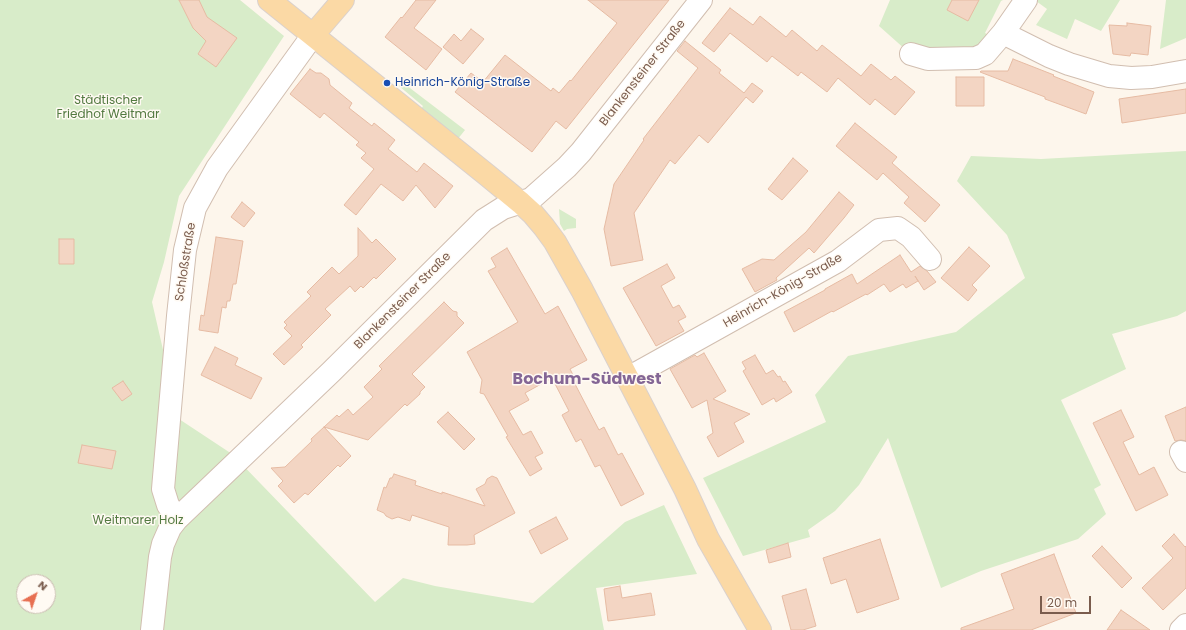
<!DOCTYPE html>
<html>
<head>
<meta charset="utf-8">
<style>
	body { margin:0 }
	#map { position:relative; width:1186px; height:630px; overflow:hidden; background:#fdf6ec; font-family:Poppins,sans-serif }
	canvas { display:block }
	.north { position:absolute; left:16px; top:574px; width:40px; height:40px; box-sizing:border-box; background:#fffaf3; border:1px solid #cabbb1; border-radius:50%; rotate:40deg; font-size:11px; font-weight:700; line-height:16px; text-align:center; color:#7a5c4d }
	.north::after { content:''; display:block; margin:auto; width:14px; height:18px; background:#e76f51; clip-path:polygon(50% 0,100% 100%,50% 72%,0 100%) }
	.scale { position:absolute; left:1040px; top:596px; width:51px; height:18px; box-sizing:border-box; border:2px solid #7a5c4d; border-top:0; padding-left:5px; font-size:12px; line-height:14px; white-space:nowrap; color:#7a5c4d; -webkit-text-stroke:3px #fffaf3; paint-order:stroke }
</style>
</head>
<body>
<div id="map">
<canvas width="1186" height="630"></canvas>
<div class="north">N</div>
<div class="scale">20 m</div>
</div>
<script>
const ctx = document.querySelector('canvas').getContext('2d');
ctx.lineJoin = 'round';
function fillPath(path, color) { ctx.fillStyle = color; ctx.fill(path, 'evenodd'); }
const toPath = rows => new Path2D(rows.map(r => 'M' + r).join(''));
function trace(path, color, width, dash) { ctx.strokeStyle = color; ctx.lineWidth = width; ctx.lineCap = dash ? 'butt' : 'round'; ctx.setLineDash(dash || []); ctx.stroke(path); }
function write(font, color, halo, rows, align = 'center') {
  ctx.font = font + ' Poppins,sans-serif'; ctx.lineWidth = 3; ctx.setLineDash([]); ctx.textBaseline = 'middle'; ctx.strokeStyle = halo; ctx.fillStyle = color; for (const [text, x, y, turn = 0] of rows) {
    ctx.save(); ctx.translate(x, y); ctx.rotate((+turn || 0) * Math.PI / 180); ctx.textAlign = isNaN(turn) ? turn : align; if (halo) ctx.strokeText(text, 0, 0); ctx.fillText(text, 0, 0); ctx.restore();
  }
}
fillPath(toPath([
	[0,0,240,0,284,36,179,196,164,262,152,302,179,419,232,454,375,602,403,578,435,586,533,603,625,522,664,505,697,574,596,588,604,630,0,630],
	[24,582,48,582,48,606,24,606],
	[890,0,1003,0,1001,1,985,33,989,35,983,47,906,50,879,26],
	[1037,0,1120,0,1101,31,1075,19,1067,39,1036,25,1047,9,1036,1],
	[1166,0,1186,0,1186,38,1160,49],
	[402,82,465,130,457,140,420,111,423,106,399,86],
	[1186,151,1186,311,1177,316,1112,334,1126,369,1061,400,1101,485,1094,489,1106,514,1078,539,981,571,941,588,888,438,859,485,835,511,808,530,810,537,743,556,703,478,826,422,815,395,848,356,956,332,1025,278,1007,235,957,181,971,156,1041,159],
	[559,209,576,219,576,228,567,229,564,231,560,224]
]), '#d8ecc9');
const building = toPath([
	[179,0,199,0,207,17,237,38,216,67,198,54,206,41,193,28,179,0],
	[416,0,436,0,414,28,442,49,426,70,385,37,401,17,402,18,416,0],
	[588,0,669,0,566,129,556,121,532,152,455,92,471,73,483,82,505,55,551,91,553,88,559,93,570,80,571,81,617,23,588,0],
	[952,0,979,0,968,21,947,10,952,0],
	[730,8,753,25,760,16,786,37,792,30,817,51,822,45,861,76,871,64,891,80,895,76,915,92,895,115,875,99,870,105,838,78,827,92,801,72,798,76,772,56,767,62,730,33,714,52,702,43,730,8],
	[1127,23,1151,26,1148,55,1131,53,1130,56,1113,54,1109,25,1127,26,1127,23],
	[471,29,484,39,463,64,443,47,454,34,461,41,471,29],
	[685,41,721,70,719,73,744,93,752,83,763,91,753,103,746,97,708,143,699,135,675,164,670,160,634,213,643,260,611,266,604,229,614,184,644,140,643,139,698,68,677,51,685,41],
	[1013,59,1054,75,1053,76,1094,92,1086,114,1045,99,1045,97,980,72,981,71,1008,71,1013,59],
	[310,69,316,73,321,73,329,79,330,85,352,103,349,108,372,126,374,123,395,140,388,149,417,172,424,163,453,186,435,208,416,185,403,201,381,184,356,215,344,205,374,169,361,158,366,153,356,145,359,142,324,113,320,118,290,94,310,69],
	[956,77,984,77,984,106,956,106,956,77],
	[1186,89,1186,113,1122,123,1119,99,1186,89],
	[855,123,897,157,892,163,940,205,925,222,904,203,909,197,883,173,877,180,836,146,855,123],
	[793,158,808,171,782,200,768,189,793,158],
	[839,192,854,205,844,218,814,253,809,248,776,278,777,280,755,292,742,269,762,259,774,260,806,232,839,192],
	[242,202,255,213,244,227,231,217,242,202],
	[358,228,372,243,376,239,396,259,376,279,374,277,363,288,361,286,355,292,350,286,325,309,331,315,301,345,303,347,284,365,273,354,292,336,284,328,287,325,284,322,311,296,307,292,332,267,339,274,358,256,358,228],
	[216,237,243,241,236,284,233,284,230,301,227,301,226,308,222,307,218,333,199,330,201,315,204,316,216,237],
	[59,239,74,239,74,264,59,264,59,239],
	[969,247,990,266,972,285,977,290,968,301,941,278,969,247],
	[507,248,545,314,558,306,587,360,570,369,577,383,575,384,599,430,604,427,618,455,622,453,644,494,621,506,600,465,595,467,581,439,576,442,562,415,569,411,552,378,525,393,529,400,509,411,523,435,531,431,543,453,535,457,542,469,530,476,506,437,508,436,484,394,480,393,482,380,467,352,518,322,488,271,496,267,491,258,507,248],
	[900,255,911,272,920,266,927,271,936,282,924,290,915,276,918,281,906,288,903,284,890,292,884,284,867,295,866,294,833,312,832,311,794,332,784,312,825,290,825,289,852,274,857,284,900,255],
	[667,264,675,278,661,286,673,308,679,305,686,317,678,321,684,331,656,346,623,288,667,264],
	[444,302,453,311,457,312,457,316,464,323,412,374,425,387,420,392,420,394,407,406,405,404,368,440,324,427,337,415,339,417,348,409,353,415,373,397,364,387,382,369,379,366,444,302],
	[215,347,238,358,235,365,262,378,251,399,201,375,215,347],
	[704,353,726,391,713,399,750,414,734,423,744,442,718,457,707,437,713,433,707,400,692,408,670,369,695,355,697,357,704,353],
	[755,355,766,374,773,370,778,377,780,376,783,382,785,381,792,392,776,402,774,398,762,405,743,371,746,369,742,362,755,355],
	[123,381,132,394,122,401,112,388,123,381],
	[1186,407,1186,441,1181,440,1175,441,1165,416,1186,407],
	[1121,410,1134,437,1123,442,1139,475,1154,467,1168,495,1136,511,1093,423,1121,410],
	[448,412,475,439,464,450,437,422,448,412],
	[324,427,351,456,340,467,338,465,308,495,305,493,294,503,278,486,283,481,271,468,285,467,312,441,311,439,324,427],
	[82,445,116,451,112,469,78,463,82,445],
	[394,474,416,481,415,485,442,494,442,492,485,506,476,489,485,484,487,479,492,476,497,478,515,513,474,535,475,544,467,545,448,545,449,527,412,515,410,521,398,517,392,519,386,516,384,513,377,510,384,487,386,488,390,478,392,478,394,474],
	[556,517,568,539,541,554,529,531,556,517],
	[1174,534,1185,547,1186,546,1186,588,1163,610,1142,588,1173,558,1162,546,1174,534],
	[880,539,899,599,857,613,846,579,831,584,823,558,880,539],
	[788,543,791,557,769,563,766,550,788,543],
	[1102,546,1132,578,1122,588,1092,556,1102,546],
	[1054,554,1076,613,1031,630,961,630,961,628,1014,609,1001,574,1054,554],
	[620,586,622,598,651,593,655,615,608,621,604,589,620,586],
	[806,589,816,626,803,630,791,630,782,596,806,589],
	[1121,610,1150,630,1107,630,1121,610]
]);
fillPath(building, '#f3d5c3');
trace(building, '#e6bba3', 1);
const minor = toPath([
	[1026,0,1003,33,1049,56,1069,64,1109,76,1131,78,1152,77,1186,71],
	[911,54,928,59,976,58,985,54,1003,33],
	[628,378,838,261,879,230,898,228,911,237,930,259],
	[1181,452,1186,461],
	[177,519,168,505,163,489,178,316,185,250,195,208,217,168,313,35],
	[152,630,160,557,163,544,170,528,177,519,331,372,484,220,503,208,531,199,567,167,581,152,701,0],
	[1181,630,1186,625]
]);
const major = toPath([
	[269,0,487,175,521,203,533,214,544,227,555,242,582,290,685,489,708,539,760,630],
	[313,35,343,0]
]);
trace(minor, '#d1beb0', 24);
trace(major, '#dad1cd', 24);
trace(minor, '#fff', 22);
trace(major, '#fbd9a5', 22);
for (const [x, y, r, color] of [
	[387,83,4,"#1a4fb4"]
]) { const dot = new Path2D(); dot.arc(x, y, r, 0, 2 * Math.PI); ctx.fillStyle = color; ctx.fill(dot); trace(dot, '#fffaf3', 1.5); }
write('12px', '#7a5c4d', '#fffaf3', [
	["Blankensteiner Straße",643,73,-52],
	["Schloßstraße",186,262,-81],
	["Heinrich-König-Straße",783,291,-30],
	["Blankensteiner Straße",403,301,-45]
]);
write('12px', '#164399', '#fffaf3', [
	["Heinrich-König-Straße",395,83]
], 'left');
write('12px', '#537a41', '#fffaf3', [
	["Städtischer",108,101],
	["Friedhof Weitmar",108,115],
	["Weitmarer Holz",138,521]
]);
write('bold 16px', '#846695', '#fffaf3', [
	["Bochum-Südwest",587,380]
]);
</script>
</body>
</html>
